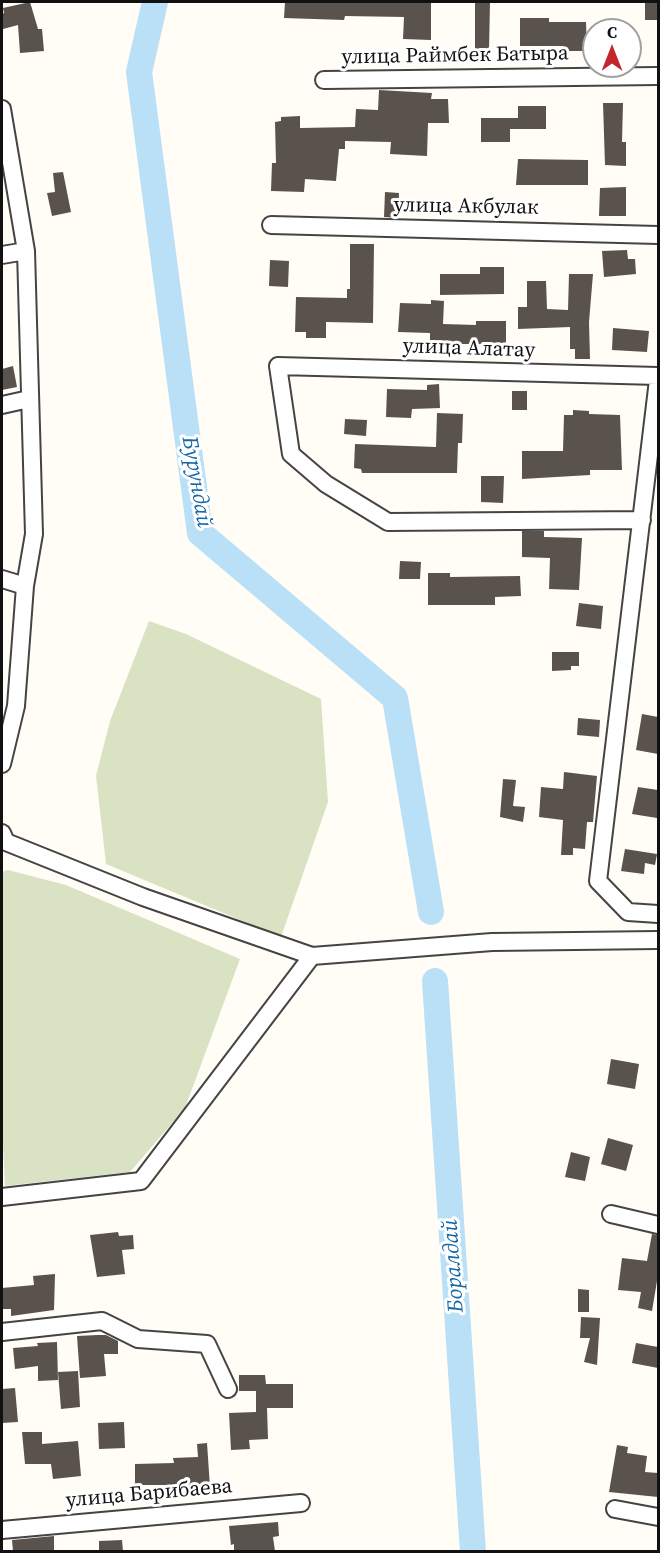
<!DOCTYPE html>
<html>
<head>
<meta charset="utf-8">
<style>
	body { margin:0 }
	#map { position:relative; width:660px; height:1553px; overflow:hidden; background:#fffdf5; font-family:"Source Serif 4",serif }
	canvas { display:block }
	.frame { position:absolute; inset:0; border:3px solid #111; pointer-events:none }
	.north { position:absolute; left:582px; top:18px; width:60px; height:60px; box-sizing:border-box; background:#fff; border:2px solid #a0a0a0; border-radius:50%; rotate:0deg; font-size:16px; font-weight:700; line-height:24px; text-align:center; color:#111 }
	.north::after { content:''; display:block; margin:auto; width:21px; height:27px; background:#c4262e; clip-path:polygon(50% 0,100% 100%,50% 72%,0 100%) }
</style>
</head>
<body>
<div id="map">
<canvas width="660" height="1553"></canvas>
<div class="frame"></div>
<div class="north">С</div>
</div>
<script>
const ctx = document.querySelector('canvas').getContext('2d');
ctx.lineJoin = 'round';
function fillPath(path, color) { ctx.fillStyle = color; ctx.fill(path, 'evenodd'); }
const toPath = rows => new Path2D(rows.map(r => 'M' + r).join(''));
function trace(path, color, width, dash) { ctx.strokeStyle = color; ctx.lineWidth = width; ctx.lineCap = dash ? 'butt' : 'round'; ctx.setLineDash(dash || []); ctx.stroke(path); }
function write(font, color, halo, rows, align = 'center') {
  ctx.font = font + ' "Source Serif 4",serif'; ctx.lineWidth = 6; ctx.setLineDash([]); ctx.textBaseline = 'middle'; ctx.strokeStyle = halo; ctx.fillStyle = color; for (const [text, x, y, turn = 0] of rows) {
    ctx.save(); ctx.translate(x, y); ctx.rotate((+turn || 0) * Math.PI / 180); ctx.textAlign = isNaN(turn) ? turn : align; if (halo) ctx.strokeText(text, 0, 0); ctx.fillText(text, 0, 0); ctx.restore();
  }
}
fillPath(toPath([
	[149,621,186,634,321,699,328,802,281,937,106,864,96,776,110,721],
	[8,870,66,885,240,959,185,1108,130,1172,5,1186,2,1122,2,872]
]), '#d9e3c4');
trace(toPath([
	[155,2,139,72,200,533,395,698,431,912],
	[435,981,473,1552]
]), '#b9e0f7', 26);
fillPath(toPath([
	[30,2,38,29,42,29,44,51,20,53,18,25,3,29,2,14,4,13,3,8],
	[285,2,431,2,431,40,403,39,404,17,345,16,344,20,284,18],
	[475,2,490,2,489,51,475,51],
	[645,3,658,3,658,20,645,20],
	[520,18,549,18,549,22,586,22,587,51,563,51,563,46,520,46],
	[379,90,432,93,431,99,448,99,449,123,428,123,427,156,390,154,391,142,345,141,345,149,339,149,336,181,305,179,304,192,271,191,272,163,276,163,275,122,281,121,281,117,300,116,300,128,355,127,356,109,378,110],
	[603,103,623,103,622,142,626,142,626,166,605,165],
	[518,106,546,106,546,129,510,129,510,142,481,142,481,118,518,118],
	[518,159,588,160,588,185,516,185],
	[63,172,71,212,52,216,47,193,55,192,53,173],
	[626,187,626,216,599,216,600,188],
	[385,192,399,193,398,218,384,217],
	[350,244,374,244,373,323,326,322,326,338,306,338,306,332,295,332,296,297,347,298,347,289,350,289],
	[627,250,628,259,635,259,636,274,604,277,602,251],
	[270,260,289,261,288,287,269,286],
	[480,267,504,267,504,294,440,295,440,274,480,274],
	[569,274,593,274,589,322,590,359,575,359,575,349,570,349,570,327,518,329,518,307,527,307,527,281,546,281,547,309,568,310],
	[431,300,444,301,443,324,476,325,476,321,506,321,506,344,456,344,456,348,430,347,430,333,398,332,400,303,431,304],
	[613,328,649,331,647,352,612,350],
	[13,366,17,387,2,390,2,369],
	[439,384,440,408,412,409,411,418,386,417,387,389,427,390,427,385],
	[512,391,527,391,527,410,512,410],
	[573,410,589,411,589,414,620,415,622,470,590,470,590,475,522,479,522,451,563,451,564,415,573,415],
	[437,413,463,414,462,443,458,443,457,473,362,473,361,469,354,468,355,444,436,447],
	[345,419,367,420,366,436,344,434],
	[481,476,504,476,503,503,481,502],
	[522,531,544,531,544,537,582,538,579,590,549,589,550,558,522,557],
	[400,561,421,562,420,579,399,579],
	[428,573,450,573,450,577,520,576,521,596,495,597,495,605,428,605],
	[579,603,603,606,601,629,576,626],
	[552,652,579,652,579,666,571,666,571,670,552,671],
	[642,714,658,717,658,754,636,750],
	[578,718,600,720,599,737,577,735],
	[564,772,597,776,593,822,587,822,585,849,573,848,573,855,561,855,563,820,539,817,541,787,563,789],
	[503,779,516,780,513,806,525,807,523,822,500,817],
	[638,787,658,790,657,818,632,814],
	[625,849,657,854,655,865,645,863,644,874,621,871],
	[611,1059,639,1064,635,1089,607,1084],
	[608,1138,633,1145,626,1171,601,1164],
	[571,1152,590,1157,585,1181,565,1177],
	[118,1232,119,1236,133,1235,134,1249,122,1250,125,1274,97,1277,90,1235],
	[652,1234,658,1235,658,1275,652,1311,638,1308,641,1292,618,1290,622,1258,647,1261],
	[55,1274,54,1310,11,1316,11,1309,2,1309,2,1288,34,1285,33,1276],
	[578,1289,589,1290,589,1312,578,1312],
	[581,1317,600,1318,597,1365,584,1362,590,1338,580,1338],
	[98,1335,106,1335,118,1341,118,1354,104,1354,106,1376,80,1378,77,1336],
	[57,1342,58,1380,38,1381,38,1366,15,1369,13,1348,38,1346,37,1343],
	[636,1343,658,1347,658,1368,632,1363],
	[78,1371,80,1407,61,1409,58,1372],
	[239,1375,265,1375,266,1384,293,1384,293,1408,267,1408,268,1439,249,1440,250,1449,231,1450,229,1413,256,1412,256,1391,239,1391],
	[15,1388,18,1422,2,1423,2,1389],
	[124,1422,125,1448,99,1449,98,1423],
	[22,1432,42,1432,42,1444,78,1441,81,1476,53,1479,51,1464,25,1464],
	[207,1443,210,1487,176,1489,175,1485,135,1485,135,1464,174,1463,173,1458,198,1457,197,1444],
	[617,1445,628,1447,627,1453,647,1456,645,1472,658,1473,658,1497,609,1492],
	[278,1522,279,1536,273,1537,275,1551,234,1551,234,1544,231,1545,229,1526],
	[54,1536,54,1551,13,1551,12,1540],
	[122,1540,123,1551,99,1551,99,1541]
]), '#5a524d');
const minor = toPath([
	[324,80,658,76],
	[2,109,26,251,34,534,25,586,16,706,2,764],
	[271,225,658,235],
	[2,255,26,251],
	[2,405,29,399],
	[642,520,388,522,326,484,291,454,278,366,658,376],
	[2,579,25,586],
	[2,833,6,842,143,897,312,956,492,942,658,940],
	[658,914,628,912,598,881,658,380],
	[2,1197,141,1181,312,956],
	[611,1214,658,1225],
	[2,1332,102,1321,138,1339,207,1344,228,1389],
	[615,1509,658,1517],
	[2,1530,301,1503]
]);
trace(minor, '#444', 20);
trace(minor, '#fff', 16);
write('21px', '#111', '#fff', [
	["улица Раймбек Батыра",455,56,-1],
	["улица Акбулак",466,207,1],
	["улица Алатау",469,349,2],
	["улица Барибаева",149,1494,-5]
]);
write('italic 22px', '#1768a6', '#fff', [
	["Бурундай",196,482,80],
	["Боралдай",454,1266,-94]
]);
</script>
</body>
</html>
